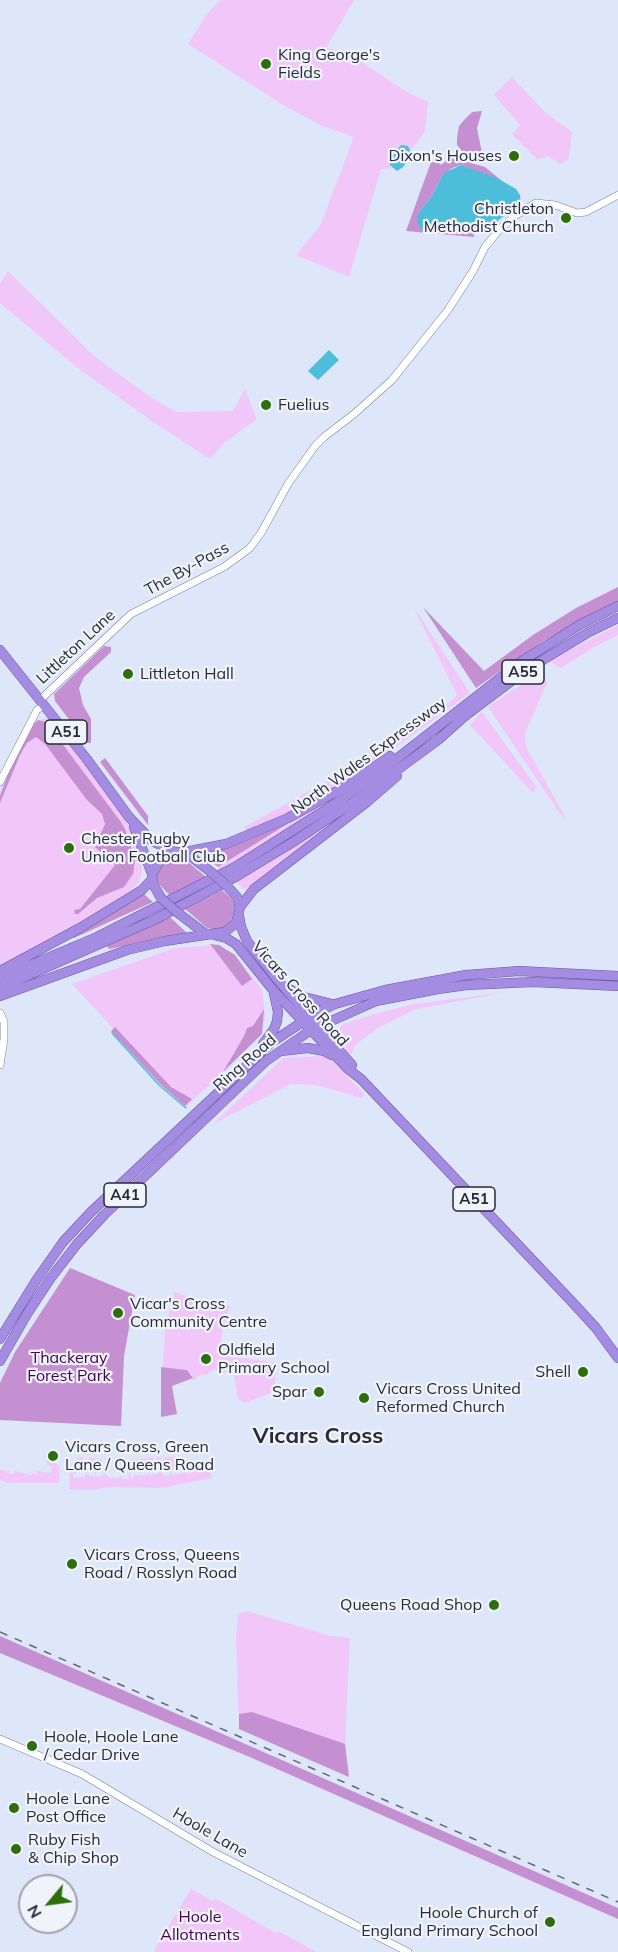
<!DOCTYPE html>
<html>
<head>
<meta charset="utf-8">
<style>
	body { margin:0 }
	#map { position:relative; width:618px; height:1952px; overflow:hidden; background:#dee6f9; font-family:Mulish,sans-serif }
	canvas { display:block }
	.north { position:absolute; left:18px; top:1874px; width:60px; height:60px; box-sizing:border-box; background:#f1f3fa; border:2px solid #a0a3ac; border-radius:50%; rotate:241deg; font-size:16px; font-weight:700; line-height:24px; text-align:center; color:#262b37 }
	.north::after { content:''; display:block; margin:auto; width:21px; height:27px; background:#2c6f0a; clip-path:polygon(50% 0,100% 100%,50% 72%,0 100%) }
</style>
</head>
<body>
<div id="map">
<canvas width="618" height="1952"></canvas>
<div class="north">N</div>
</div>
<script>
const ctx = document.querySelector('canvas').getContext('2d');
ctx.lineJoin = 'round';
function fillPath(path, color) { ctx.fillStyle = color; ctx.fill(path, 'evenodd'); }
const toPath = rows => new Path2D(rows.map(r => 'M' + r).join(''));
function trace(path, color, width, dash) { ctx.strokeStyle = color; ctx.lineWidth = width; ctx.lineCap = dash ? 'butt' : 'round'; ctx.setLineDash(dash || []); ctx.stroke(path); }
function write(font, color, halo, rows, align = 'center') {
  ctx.font = font + ' Mulish,sans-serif'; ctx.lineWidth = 4.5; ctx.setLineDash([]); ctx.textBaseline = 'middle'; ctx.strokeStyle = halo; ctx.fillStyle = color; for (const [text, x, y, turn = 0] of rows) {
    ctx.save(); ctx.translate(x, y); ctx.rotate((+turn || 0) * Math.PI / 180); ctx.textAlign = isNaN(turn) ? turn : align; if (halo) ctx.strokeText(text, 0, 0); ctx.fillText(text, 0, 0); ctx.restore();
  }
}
fillPath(toPath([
	[220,0,354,0,326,48,346,52,407,92,428,102,425,131,411,150,408,146,390,164,393,168,381,169,349,277,296,255,320,226,354,137,320,125,283,105,188,44,206,15],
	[512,77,545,112,572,132,569,158,561,164,547,156,538,160,512,134,520,125,494,95],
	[8,271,95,357,155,400,177,412,233,411,245,389,257,419,225,442,210,459,159,426,79,369,0,303,0,283],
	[413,606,470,693,381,758,313,801,248,831,244,827,368,759,437,714,457,695],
	[618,625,618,635,592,648,561,668,549,661],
	[543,675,547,683,525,733,526,747,567,820,559,812,488,707,528,680],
	[482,712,537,788,533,793,470,725],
	[46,718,52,721,127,822,142,860,142,871,139,882,132,890,69,930,29,952,0,964,0,793,4,776,34,722],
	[358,783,277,837,221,869,218,867,294,821,293,819],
	[364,801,245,890,236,881,335,818],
	[216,945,235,955,262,990,265,1014,262,1034,186,1107,72,984,175,948],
	[507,992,416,1009,376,1029,359,1042,354,1047,351,1055,338,1037,340,1028,343,1024,375,1014,414,1004],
	[326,1056,333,1061,364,1094,362,1098,316,1085,291,1084,213,1124,283,1058],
	[175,1292,220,1309,222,1304,230,1306,222,1333,220,1355,277,1363,274,1391,246,1403,238,1399,233,1370,220,1373,214,1369,208,1374,197,1376,197,1379,193,1380,192,1375,187,1370,163,1367,165,1328],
	[47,1456,53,1456,52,1460,60,1467,59,1483,7,1483,0,1480,0,1470,5,1470,5,1473,7,1473,9,1470,9,1474,14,1474,15,1471,31,1475,32,1471,33,1474,36,1474,37,1471,51,1473,52,1467,47,1465],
	[176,1456,177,1462,171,1470,172,1475,187,1472,188,1474,199,1469,200,1472,201,1469,209,1467,212,1478,162,1488,109,1487,93,1490,69,1489,70,1467,78,1461,79,1458,83,1458,84,1463,80,1468,76,1468,76,1474,73,1474,73,1478,85,1477,86,1470,86,1474,95,1477,95,1467,90,1466,90,1458,101,1459,102,1461,100,1466,96,1467,96,1477,103,1475,104,1469,105,1475,108,1476,108,1478,112,1478,112,1476,114,1478,118,1479,121,1475,122,1479,128,1479,130,1470,128,1465,124,1463,126,1460,137,1459,137,1465,130,1468,131,1478,133,1478,134,1475,139,1475,139,1469,140,1475,148,1475,148,1468,142,1465,142,1459,153,1458,153,1466,149,1468,150,1476,158,1473,156,1458,161,1457,163,1476,171,1475,170,1466,165,1466,164,1458],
	[247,1611,331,1636,350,1638,345,1744,349,1777,239,1729,236,1637,238,1614],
	[191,1889,213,1901,215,1898,276,1933,278,1931,317,1952,156,1952,154,1950]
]), '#f1c7fa');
fillPath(toPath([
	[482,111,477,128,483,158,477,159,462,151,457,145,457,138,459,126,465,119,472,112],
	[449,153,457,159,485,167,502,181,461,165,452,168,442,176,432,196,420,211,434,230,474,232,474,237,406,231,431,162,439,163,441,165,445,162],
	[618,587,618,602,545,640,476,688,423,607,484,671,533,635,576,608],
	[104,646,111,647,111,652,84,677,79,688,83,705,91,719,91,743,87,743,55,701,54,694],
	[38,720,46,722,121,822,125,829,135,859,133,874,124,887,97,898,78,914,75,914,74,910,80,909,115,865,95,847,105,824,102,814,87,800,45,744,36,737,27,743,20,755,0,803,0,796,12,764,30,728],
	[105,758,148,816,148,825,100,762],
	[293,819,294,820,218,867,200,853,243,842],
	[181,856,206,877,171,897,158,883,156,875,165,861,173,857],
	[222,890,232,899,235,907,231,921,225,927,217,930,207,928,185,909],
	[144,894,153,902,74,938,73,937],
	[170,917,187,933,109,949,107,946],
	[210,944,219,945,235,955,252,979,242,986],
	[264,1009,262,1034,223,1072,244,1036,247,1028,253,1026],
	[115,1027,171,1087,192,1099,185,1106,160,1084,111,1031],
	[70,1268,135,1295,124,1356,121,1426,0,1420,0,1383,15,1352],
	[161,1367,187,1370,193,1378,172,1386,177,1414,161,1417],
	[0,1636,618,1908,618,1919,252,1758,0,1653],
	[252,1712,345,1744,349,1777,239,1729,239,1714]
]), '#c590d1');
fillPath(toPath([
	[401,145,408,146,412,154,403,167,397,171,390,165,388,156,394,154],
	[461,165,497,178,516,189,520,195,521,204,500,219,486,232,423,230,417,223,417,218,420,211,432,196,442,176,446,172],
	[329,350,339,360,318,380,308,371]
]), '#4cbed9');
trace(toPath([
	[112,1033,159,1085,186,1108]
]), '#4cbed9', 1.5);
const tertiary = toPath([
	[40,700,131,614,224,567,250,548,261,533,288,484,315,446,324,437,354,414,392,380,448,310,473,271,485,247,500,229,515,216,536,203,555,205,577,213,586,212,618,195],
	[0,782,37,710,44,705],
	[0,1013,4,1022,4,1039,0,1065],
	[0,1739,82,1774,213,1852,408,1952]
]);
const trunk = toPath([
	[0,650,86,758,129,817,152,841,175,852],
	[134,827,152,874],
	[185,852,226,844,288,818,350,784,390,756],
	[161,898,153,884,152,874,160,861,169,854,175,852,185,852,211,872],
	[240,907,254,889,367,802,397,776],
	[178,913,207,935],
	[239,916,241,927,247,941,276,978,352,1065],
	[214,935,226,938,236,944,273,990,348,1069,361,1079,574,1304,596,1328,618,1358],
	[0,971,80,928,142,890,152,879],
	[0,978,97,937,235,867,333,805,381,771,522,661,581,624,618,606],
	[0,988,154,920,237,876,293,842,355,801,438,740,465,716,526,670,589,632,618,618],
	[289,989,304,997,332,1004],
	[0,996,127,950,165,941,225,932,236,923,240,907,237,897,227,886],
	[263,1044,274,1029,277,1021,278,1012,274,994],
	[281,1051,308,1048,324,1051,332,1055],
	[0,1339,37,1279,63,1242,91,1212,272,1042,316,1013,335,1004,385,990,466,975,519,971,618,976],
	[0,1361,27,1314,50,1279,77,1244,104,1215,266,1061,311,1030,376,1001,438,989,467,985,533,982,618,986]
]);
trace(tertiary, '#74809c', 8);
trace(trunk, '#6a58a2', 10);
trace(tertiary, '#fff', 7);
trace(trunk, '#a48ce2', 9);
trace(toPath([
	[0,1632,618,1902]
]), '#616776', 1.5, [8, 8]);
const trunkBridge = toPath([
	[211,872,227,886],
	[161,898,178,913]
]);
trace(trunkBridge, '#6a58a2', 10, []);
trace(trunkBridge, '#a48ce2', 9);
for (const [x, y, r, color] of [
	[266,64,6,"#2c6f0a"],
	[514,156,6,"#2c6f0a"],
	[566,218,6,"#2c6f0a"],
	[266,405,6,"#2c6f0a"],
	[128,674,6,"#2c6f0a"],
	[69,848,6,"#2c6f0a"],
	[118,1313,6,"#2c6f0a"],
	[206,1359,6,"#2c6f0a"],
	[583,1372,6,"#2c6f0a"],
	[319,1392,6,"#2c6f0a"],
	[364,1398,6,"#2c6f0a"],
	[53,1456,6,"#2c6f0a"],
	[72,1564,6,"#2c6f0a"],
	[494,1605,6,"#2c6f0a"],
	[32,1746,6,"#2c6f0a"],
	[14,1808,6,"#2c6f0a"],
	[16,1849,6,"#2c6f0a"],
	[550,1922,6,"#2c6f0a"]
]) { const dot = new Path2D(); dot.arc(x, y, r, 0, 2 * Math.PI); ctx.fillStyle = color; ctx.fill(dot); trace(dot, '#f1f3fa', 2); }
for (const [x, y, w] of [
	[523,672,42],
	[66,732,42],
	[125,1195,42],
	[474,1199,42]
]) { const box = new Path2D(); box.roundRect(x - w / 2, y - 12, w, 24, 4.5); ctx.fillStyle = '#f1f3fa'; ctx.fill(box); trace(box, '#262b37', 1.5); }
write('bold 15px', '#262b37', null, [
	["A55",523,672],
	["A51",66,732],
	["A41",125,1195],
	["A51",474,1199]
]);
write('16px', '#262b37', '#f1f3fa', [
	["King George's",278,55],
	["Fields",278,73],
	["Dixon's Houses",502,156,"right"],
	["Christleton",554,209,"right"],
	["Methodist Church",554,227,"right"],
	["Fuelius",278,405],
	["Littleton Hall",140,674],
	["Chester Rugby",81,839],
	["Union Football Club",81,857],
	["Vicar's Cross",130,1304],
	["Community Centre",130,1322],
	["Oldfield",218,1350],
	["Primary School",218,1368],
	["Shell",571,1372,"right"],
	["Vicars Cross United",376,1389],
	["Reformed Church",376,1407],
	["Spar",307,1392,"right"],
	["Vicars Cross, Green",65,1447],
	["Lane / Queens Road",65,1465],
	["Vicars Cross, Queens",84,1555],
	["Road / Rosslyn Road",84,1573],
	["Queens Road Shop",482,1605,"right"],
	["Hoole, Hoole Lane",44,1737],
	["/ Cedar Drive",44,1755],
	["Hoole Lane",26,1799],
	["Post Office",26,1817],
	["Ruby Fish",28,1840],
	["& Chip Shop",28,1858],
	["Hoole Church of",538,1913,"right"],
	["England Primary School",538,1931,"right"]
], 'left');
write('16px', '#262b37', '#f1f3fa', [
	["The By-Pass",187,569,-29],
	["Littleton Lane",76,647,-43],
	["North Wales Expressway",369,756,-36],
	["Vicars Cross Road",300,994,48],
	["Ring Road",245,1063,-41],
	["Hoole Lane",210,1833,30]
]);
write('16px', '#440051', '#f1f3fa', [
	["Thackeray",69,1358],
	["Forest Park",69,1376],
	["Hoole",200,1917],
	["Allotments",200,1935]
]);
write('bold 22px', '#262b37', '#f1f3fa', [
	["Vicars Cross",318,1436]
]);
</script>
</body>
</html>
